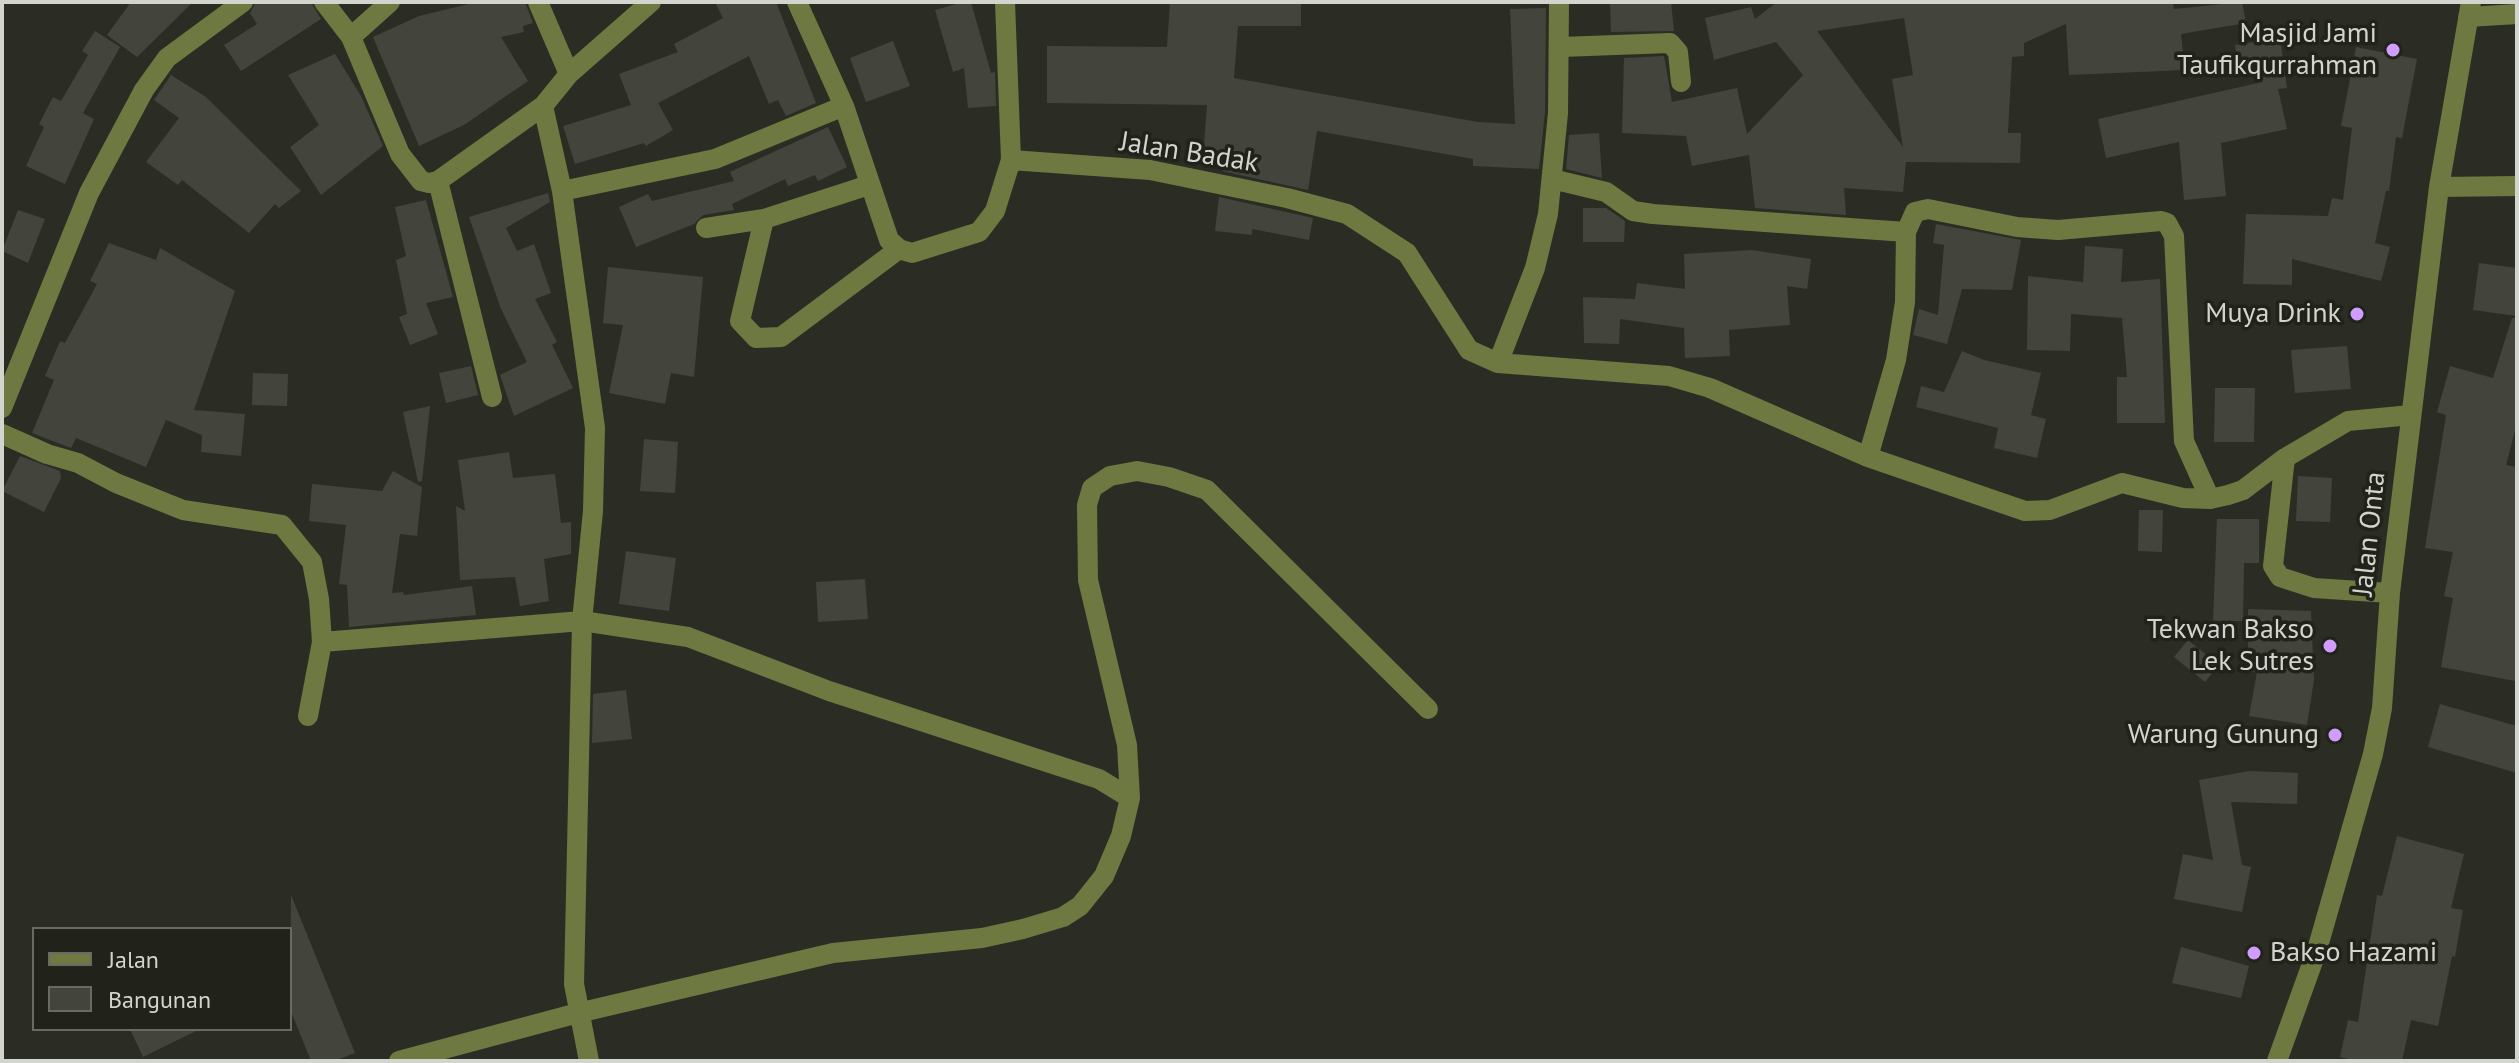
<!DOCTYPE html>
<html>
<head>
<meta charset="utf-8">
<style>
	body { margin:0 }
	#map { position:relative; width:2519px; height:1063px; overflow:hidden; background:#2b2d25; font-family:"PT Sans",sans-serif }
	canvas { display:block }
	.frame { position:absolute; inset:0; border:4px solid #d2d4ce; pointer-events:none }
	.legend { position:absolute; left:32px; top:927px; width:260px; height:104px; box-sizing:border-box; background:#21231b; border:2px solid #686a63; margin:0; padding:10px 14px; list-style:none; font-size:24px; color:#d2d4ce }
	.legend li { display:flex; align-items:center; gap:16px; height:40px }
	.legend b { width:40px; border:2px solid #686a63 }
</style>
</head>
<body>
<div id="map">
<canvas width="2519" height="1063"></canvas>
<div class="frame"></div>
<ul class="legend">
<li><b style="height:10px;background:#6d7941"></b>Jalan</li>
<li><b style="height:22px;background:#43453c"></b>Bangunan</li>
</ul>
</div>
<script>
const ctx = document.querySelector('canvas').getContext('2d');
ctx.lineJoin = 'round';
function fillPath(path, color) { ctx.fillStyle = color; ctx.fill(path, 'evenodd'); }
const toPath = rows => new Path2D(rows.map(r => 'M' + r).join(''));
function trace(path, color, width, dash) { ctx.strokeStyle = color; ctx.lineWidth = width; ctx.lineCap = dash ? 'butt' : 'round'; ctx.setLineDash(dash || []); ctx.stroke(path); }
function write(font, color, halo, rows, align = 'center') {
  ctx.font = font + ' "PT Sans",sans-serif'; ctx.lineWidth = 7; ctx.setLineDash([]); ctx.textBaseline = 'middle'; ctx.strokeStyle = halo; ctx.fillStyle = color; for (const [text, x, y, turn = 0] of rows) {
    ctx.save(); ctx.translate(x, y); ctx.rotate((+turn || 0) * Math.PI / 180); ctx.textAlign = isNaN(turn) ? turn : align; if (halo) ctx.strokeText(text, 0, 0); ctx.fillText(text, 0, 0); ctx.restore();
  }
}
fillPath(toPath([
	[131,2,193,2,137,57,107,35],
	[256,2,311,2,321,19,241,71,224,45,257,24,250,13],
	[477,2,525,2,533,23,523,26,524,32,501,37,528,81,464,125,419,146,373,37,419,16],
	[715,2,776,2,816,103,786,116,778,100,769,104,749,56,658,103,673,130,646,146,644,143,575,164,563,126,631,105,619,74,678,52,674,44,723,18],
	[963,2,971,2,991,73,995,72,996,106,968,108,964,68,953,72,935,10],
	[1170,2,1301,2,1301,26,1238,26,1234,78,1478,122,1515,124,1510,9,1546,8,1545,112,1539,169,1473,166,1473,159,1317,131,1308,190,1222,171,1223,162,1203,160,1207,105,1047,103,1047,46,1167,47],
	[1610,2,1671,2,1674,31,1611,32],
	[1777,2,2173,2,2174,9,2242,2,2246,23,2181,34,2185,70,2069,75,2066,24,2024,43,2024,56,2012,57,2008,133,2021,133,2020,163,1906,162,1903,192,1844,188,1846,215,1755,208,1749,155,1692,166,1686,136,1622,133,1624,58,1664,56,1672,102,1737,88,1747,134,1803,75,1776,42,1714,60,1705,18,1751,7,1755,19],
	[1904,18,1913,75,1892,79,1903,147,1817,31],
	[95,31,120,47,83,113,94,119,65,184,26,166,44,127,39,124,53,97,61,101,88,55,82,51],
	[2280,38,2287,88,2278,89,2287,129,2221,143,2226,196,2184,200,2179,142,2106,158,2098,119,2258,83,2256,67,2238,68,2235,45],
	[893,41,910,86,866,102,850,58],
	[2356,47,2417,59,2402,138,2396,137,2389,191,2386,191,2375,243,2390,247,2381,281,2292,259,2292,285,2243,284,2246,214,2328,216,2332,198,2343,200,2352,128,2341,126],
	[335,54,361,96,383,146,321,195,290,147,319,125,288,75],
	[171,75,206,97,301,191,279,208,275,204,249,233,182,180,178,185,146,162,179,118,154,100],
	[828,127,847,167,818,181,815,175,788,186,785,179,732,204,734,210,703,215,694,224,636,247,619,207,648,194,652,201,734,181,730,172],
	[1599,133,1602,178,1566,169,1569,135],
	[548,193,550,202,506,228,517,251,534,244,551,293,535,299,557,342,552,345,573,388,514,416,500,375,527,362,501,309,469,217],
	[1219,197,1313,218,1309,240,1252,229,1252,235,1215,231],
	[426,200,453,297,426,303,438,334,410,345,399,317,407,314,396,260,406,256,395,207],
	[1583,208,1606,208,1625,221,1624,242,1583,242],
	[18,210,45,219,28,263,2,251],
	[1936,224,2021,240,2012,290,1962,289,1947,344,1913,335,1919,309,1938,315,1944,245,1933,243],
	[109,243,156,260,160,248,235,291,194,410,245,414,241,456,201,452,202,435,166,420,146,467,76,438,71,448,32,433,54,380,45,376,60,341,65,343,97,284,90,281],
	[2085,246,2123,249,2121,282,2160,279,2165,423,2117,423,2117,377,2127,377,2122,318,2071,314,2070,351,2027,350,2028,276,2083,282],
	[1752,250,1811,259,1807,289,1787,286,1790,325,1729,330,1730,356,1685,358,1684,328,1620,319,1619,344,1584,343,1583,297,1635,299,1637,283,1685,289,1684,254],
	[2479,263,2517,268,2517,316,2473,310],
	[608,267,703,277,694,377,671,373,665,404,609,393,623,325,603,323],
	[2512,318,2517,318,2517,423,2506,465,2517,467,2515,681,2441,667,2453,598,2444,596,2453,552,2425,548,2446,415,2437,412,2450,366,2493,378],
	[2347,346,2351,389,2295,393,2291,350],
	[1962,351,1984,360,2041,373,2031,415,2046,419,2037,458,1994,448,1998,428,1916,407,1921,386,1944,392],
	[471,366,478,395,446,403,439,373],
	[253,373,288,374,287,406,252,405],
	[2215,388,2255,388,2254,442,2214,442],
	[430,406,422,481,418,482,403,412],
	[644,439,678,442,675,493,640,491],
	[509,452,513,478,555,474,561,523,571,522,571,554,544,559,549,601,520,606,515,577,460,580,456,506,465,511,458,460],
	[20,456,60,471,61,478,44,512,2,491],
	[393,471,422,487,417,536,400,534,392,593,403,592,404,595,472,586,476,615,349,627,347,585,339,584,346,525,309,521,312,484,382,491],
	[2298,476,2332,478,2330,522,2296,521],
	[2139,510,2163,510,2162,552,2138,551],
	[2217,519,2259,519,2259,563,2244,563,2243,621,2213,621],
	[626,551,676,558,669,611,619,604],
	[865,579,868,619,818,622,816,582],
	[2248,609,2311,611,2314,680,2307,725,2249,716,2257,672,2248,672],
	[2188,640,2219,665,2205,682,2174,657],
	[626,690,632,739,592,743,593,694],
	[2440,704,2517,726,2517,773,2428,747],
	[2249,771,2298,773,2297,804,2231,802,2242,865,2251,867,2242,912,2174,899,2183,854,2213,860,2199,780],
	[2397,836,2464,854,2451,908,2463,910,2455,957,2452,956,2438,1026,2411,1020,2402,1061,2357,1061,2340,1057,2348,1020,2358,1022,2377,895,2382,896],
	[291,895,355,1053,334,1061,311,1061,290,1009],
	[2181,947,2249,966,2241,998,2172,983],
	[130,1029,200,1029,143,1057]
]), '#43453c');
trace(toPath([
	[324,2,351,37,400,154,421,181,429,183,438,181,543,106,569,74,651,2],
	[538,2,569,74],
	[797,2,844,106,889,240,899,249,912,253,979,232,995,211,1011,160,1150,170,1287,198,1347,214,1407,253,1469,350,1498,363,1669,376,1710,388,1868,457,2025,511,2050,510,2122,483,2183,498,2210,499,2228,495,2243,490,2285,458,2348,421,2411,415],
	[1005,2,1011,160],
	[2468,17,2517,14],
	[351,37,390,2],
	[1561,47,1670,43,1678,52,1681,82],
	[543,106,562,191,595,428,593,511,582,621,574,984,589,1061],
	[1552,179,1606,192,1633,211,1653,214,1906,232],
	[438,181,492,397],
	[2439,187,2517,186],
	[562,191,715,159,844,106],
	[764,219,740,321,756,338,781,337,899,249],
	[706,228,764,219,869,185],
	[1498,363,1535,268,1548,214,1558,113,1559,2],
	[2,408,89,193,144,90,167,58,243,2],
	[2,434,47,454,78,463,116,483,183,510,282,525,312,562,319,599,322,642,308,716],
	[1868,457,1896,360,1905,302,1906,232,1915,212,1928,209,2017,227,2058,230,2161,221,2167,223,2174,236,2184,441,2210,499],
	[2285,458,2273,566,2280,577,2314,588,2390,593],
	[322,642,582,621,688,637,829,691,1099,779,1130,798],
	[399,1061,578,1013,833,953,982,938,1023,929,1063,917,1080,906,1104,876,1121,836,1130,798,1127,745,1088,580,1087,505,1092,488,1110,476,1137,471,1169,477,1207,490,1428,709],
	[2277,1061,2317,950,2373,754,2382,708,2390,593,2439,187,2471,2]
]), '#6d7941', 20);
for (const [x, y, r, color] of [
	[2393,50,8,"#d09dfe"],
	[2357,314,8,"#d09dfe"],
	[2330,646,8,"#d09dfe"],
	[2335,735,8,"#d09dfe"],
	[2254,953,8,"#d09dfe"]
]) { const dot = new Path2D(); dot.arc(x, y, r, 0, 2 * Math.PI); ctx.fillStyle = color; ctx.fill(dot); trace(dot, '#21231b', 3); }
write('28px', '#d2d4ce', '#21231b', [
	["Masjid Jami",2377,34],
	["Taufikqurrahman",2377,66],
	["Muya Drink",2341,314],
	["Tekwan Bakso",2314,630],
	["Lek Sutres",2314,662],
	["Warung Gunung",2319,735],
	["Bakso Hazami",2270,953,"left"]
], 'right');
write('28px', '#d2d4ce', '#21231b', [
	["Jalan Badak",1189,153,9],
	["Jalan Onta",2370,534,-84]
]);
</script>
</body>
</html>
